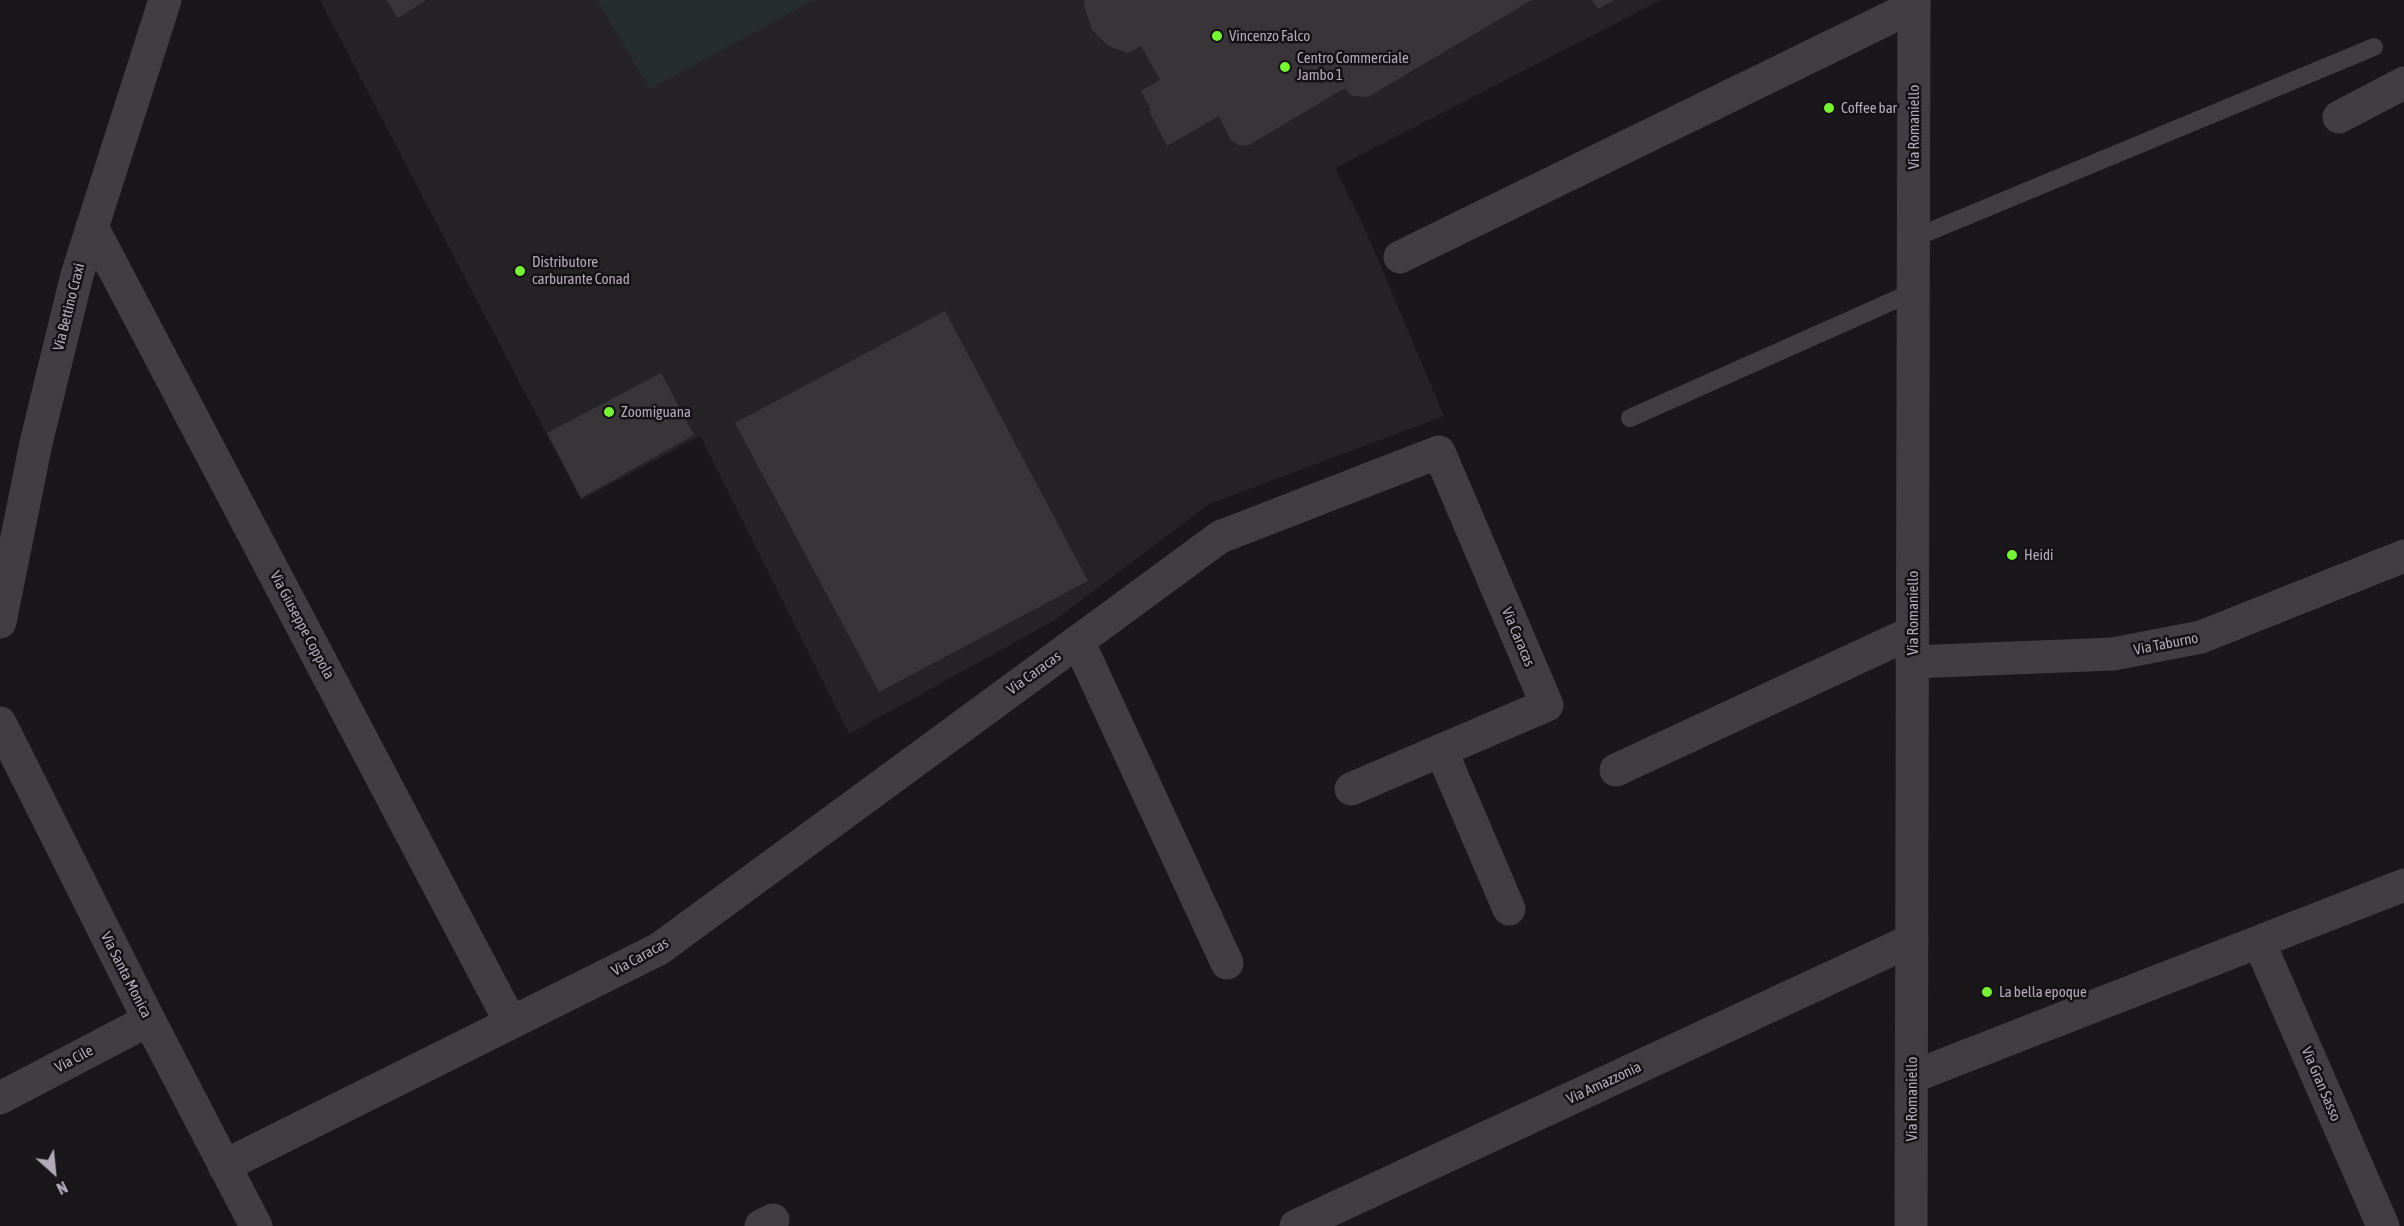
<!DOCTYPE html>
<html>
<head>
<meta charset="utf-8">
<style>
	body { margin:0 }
	#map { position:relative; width:2404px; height:1226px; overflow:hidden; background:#191719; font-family:"Asap Condensed",sans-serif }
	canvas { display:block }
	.north { position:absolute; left:24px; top:1142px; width:60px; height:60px; -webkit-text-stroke:4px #141214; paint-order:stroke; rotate:153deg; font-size:16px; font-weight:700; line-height:24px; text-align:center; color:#b4a9b9 }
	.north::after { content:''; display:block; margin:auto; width:21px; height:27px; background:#b4a9b9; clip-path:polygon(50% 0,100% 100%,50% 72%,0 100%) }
</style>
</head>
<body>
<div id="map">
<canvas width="2404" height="1226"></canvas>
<div class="north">N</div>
</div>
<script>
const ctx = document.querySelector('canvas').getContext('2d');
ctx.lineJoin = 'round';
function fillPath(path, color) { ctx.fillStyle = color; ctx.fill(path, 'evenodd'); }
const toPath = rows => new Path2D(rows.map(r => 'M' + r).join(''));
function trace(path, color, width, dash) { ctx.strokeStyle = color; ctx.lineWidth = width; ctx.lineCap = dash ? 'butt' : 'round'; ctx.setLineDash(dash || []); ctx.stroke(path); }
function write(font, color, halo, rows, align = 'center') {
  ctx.font = font + ' "Asap Condensed",sans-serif'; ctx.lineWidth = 5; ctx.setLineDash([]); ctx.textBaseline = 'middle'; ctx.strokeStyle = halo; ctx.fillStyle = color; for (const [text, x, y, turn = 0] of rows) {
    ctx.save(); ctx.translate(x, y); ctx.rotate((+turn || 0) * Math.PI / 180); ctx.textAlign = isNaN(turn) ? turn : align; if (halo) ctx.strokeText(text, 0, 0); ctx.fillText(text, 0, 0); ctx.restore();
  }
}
fillPath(toPath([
	[320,0,1661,0,1335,168,1365,229,1444,416,1209,504,1055,620,849,734,700,436,581,500]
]), '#262326');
fillPath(toPath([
	[597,0,814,0,650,89]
]), '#252d2e');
fillPath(toPath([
	[386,0,426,0,398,18],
	[1085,0,1532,0,1368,97,1352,96,1345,88,1249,145,1240,146,1231,140,1219,116,1167,146,1149,111,1151,110,1141,91,1160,80,1141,46,1128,53,1108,46,1092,30,1084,6],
	[1592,0,1614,0,1598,9],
	[945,311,1088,581,879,692,735,423],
	[661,373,694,435,581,498,547,433]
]), '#383438');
trace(toPath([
	[1914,238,2374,47],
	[1630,418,1913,292]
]), '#423d43', 18);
trace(toPath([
	[2339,117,2404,83],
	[92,227,511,1023],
	[1400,257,1914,6],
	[1078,641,1227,963],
	[1912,662,2113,654,2201,637,2404,556],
	[1441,750,1509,909],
	[1616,770,1913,632],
	[2259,942,2383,1226],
	[1912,1077,2404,885],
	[0,1098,149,1020],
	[224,1166,659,949,1220,537,1439,452,1547,705,1351,789],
	[761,1226,773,1220],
	[1296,1226,1912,940]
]), '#423d43', 33);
trace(toPath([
	[0,622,36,443,77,275,165,0],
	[0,723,149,1020,256,1226],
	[1911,1226,1914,0]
]), '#423d43', 33);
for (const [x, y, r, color] of [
	[1217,36,6,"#76f237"],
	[1285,67,6,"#76f237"],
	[1829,108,6,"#76f237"],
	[520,271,6,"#76f237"],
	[609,412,6,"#76f237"],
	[2012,555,6,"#76f237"],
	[1987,992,6,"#76f237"]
]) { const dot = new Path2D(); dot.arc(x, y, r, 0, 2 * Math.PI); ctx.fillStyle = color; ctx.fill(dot); trace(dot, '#141214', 2); }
write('15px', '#b4a9b9', '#141214', [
	["Vincenzo Falco",1229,36],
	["Centro Commerciale",1297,58],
	["Jambo 1",1297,75],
	["Coffee bar",1841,108],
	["Distributore",532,262],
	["carburante Conad",532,279],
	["Zoomiguana",621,412],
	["Heidi",2024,555],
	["La bella epoque",1999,992]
], 'left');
write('15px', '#b4a9b9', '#141214', [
	["Via Romaniello",1914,127,-90],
	["Via Bettino Craxi",69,307,-76],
	["Via Romaniello",1913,613,-90],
	["Via Giuseppe Coppola",302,625,62],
	["Via Caracas",1518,637,67],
	["Via Taburno",2166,644,-11],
	["Via Caracas",1034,673,-36],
	["Via Caracas",640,957,-29],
	["Via Santa Monica",126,975,63],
	["Via Cile",74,1059,-28],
	["Via Amazzonia",1604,1083,-25],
	["Via Gran Sasso",2321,1084,67],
	["Via Romaniello",1912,1099,-90]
]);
</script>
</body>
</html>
